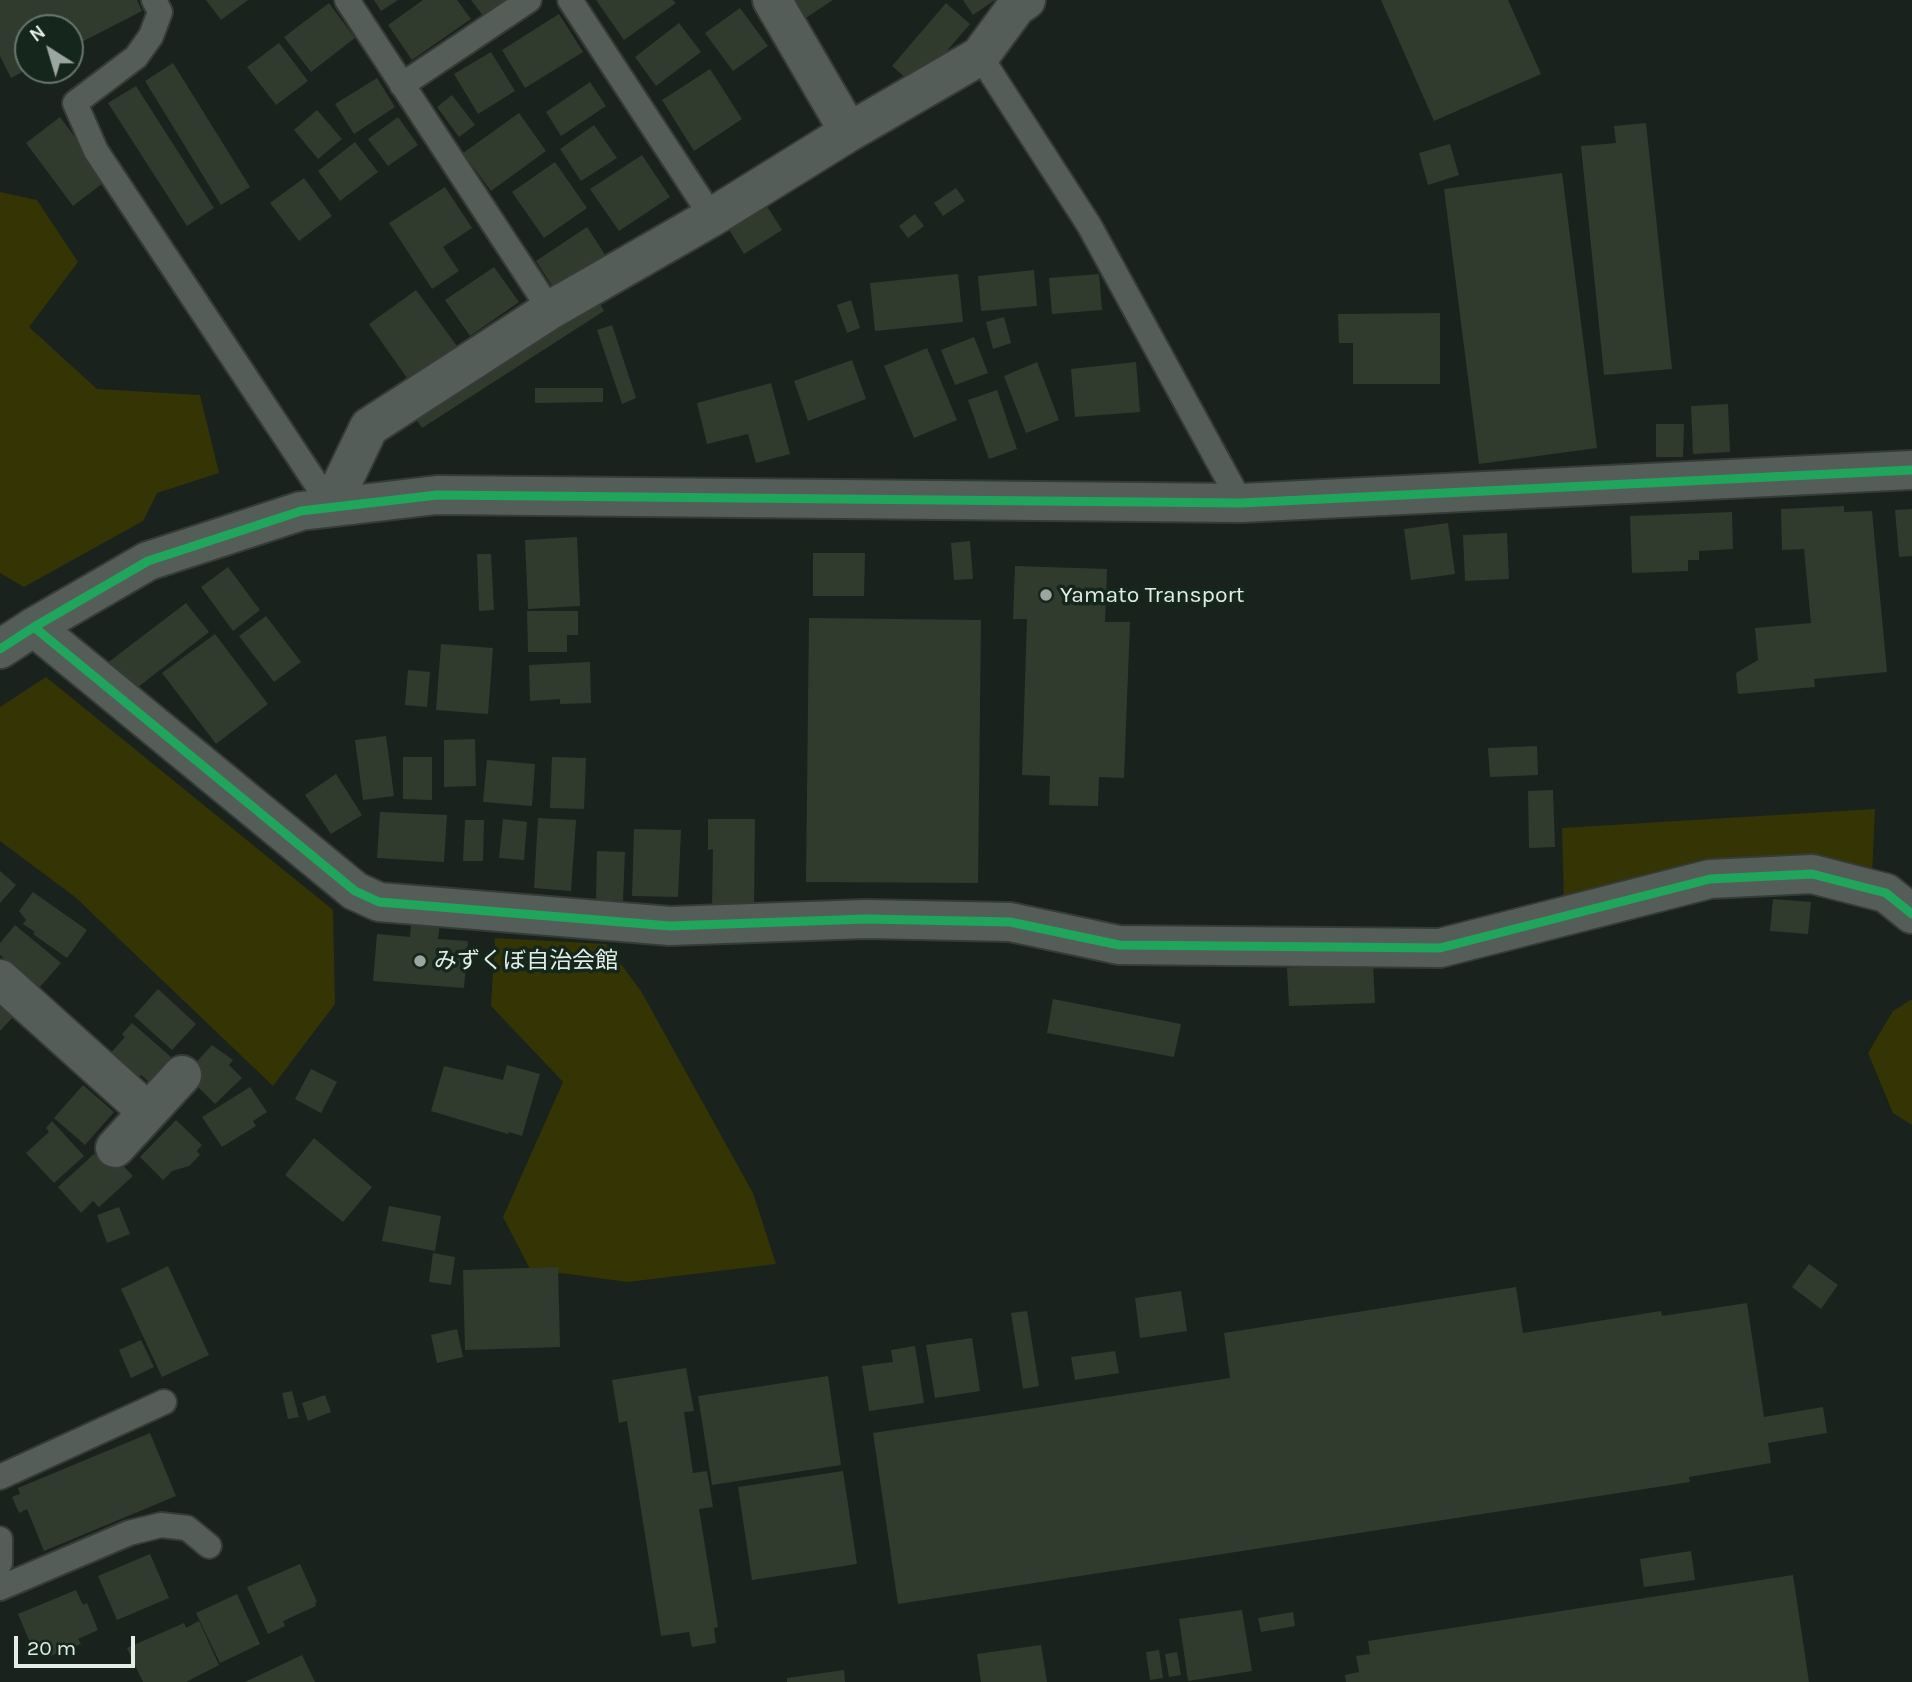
<!DOCTYPE html>
<html>
<head>
<meta charset="utf-8">
<style>
	body { margin:0 }
	#map { position:relative; width:1912px; height:1682px; overflow:hidden; background:#19221d; font-family:Karla,sans-serif }
	canvas { display:block }
	.north { position:absolute; left:14px; top:14px; width:70px; height:70px; box-sizing:border-box; background:#15261d; border:2px solid #67766e; border-radius:50%; rotate:323deg; font-size:19px; font-weight:700; line-height:28px; text-align:center; color:#e2ede7 }
	.north::after { content:''; display:block; margin:auto; width:24px; height:32px; background:#9ca6a0; clip-path:polygon(50% 0,100% 100%,50% 72%,0 100%) }
	.scale { position:absolute; left:14px; top:1636px; width:121px; height:32px; box-sizing:border-box; border:4px solid #e2ede7; border-top:0; padding-left:9px; font-size:21px; line-height:24px; white-space:nowrap; color:#e2ede7; -webkit-text-stroke:5px #15261d; paint-order:stroke }
</style>
</head>
<body>
<div id="map">
<canvas width="1912" height="1682"></canvas>
<div class="north">N</div>
<div class="scale">20 m</div>
</div>
<script>
const ctx = document.querySelector('canvas').getContext('2d');
ctx.lineJoin = 'round';
function fillPath(path, color) { ctx.fillStyle = color; ctx.fill(path, 'evenodd'); }
const toPath = rows => new Path2D(rows.map(r => 'M' + r).join(''));
function trace(path, color, width, dash) { ctx.strokeStyle = color; ctx.lineWidth = width; ctx.lineCap = dash ? 'butt' : 'round'; ctx.setLineDash(dash || []); ctx.stroke(path); }
function write(font, color, halo, rows, align = 'center') {
  ctx.font = font + ' Karla,"Noto Sans JP",sans-serif'; ctx.lineWidth = 7; ctx.setLineDash([]); ctx.textBaseline = 'middle'; ctx.strokeStyle = halo; ctx.fillStyle = color; for (const [text, x, y, turn = 0] of rows) {
    ctx.save(); ctx.translate(x, y); ctx.rotate((+turn || 0) * Math.PI / 180); ctx.textAlign = isNaN(turn) ? turn : align; if (halo) ctx.strokeText(text, 0, 0); ctx.fillText(text, 0, 0); ctx.restore();
  }
}
fillPath(toPath([
	[0,192,37,200,78,262,29,327,97,389,200,395,219,473,157,493,143,521,24,587,0,573],
	[46,677,333,910,335,1004,273,1086,75,897,0,841,0,707],
	[1875,809,1872,875,1564,908,1562,828],
	[495,938,606,944,641,991,753,1193,776,1264,628,1282,530,1269,503,1217,563,1082,491,1006],
	[1912,999,1912,1125,1893,1113,1868,1053,1893,1011]
]), '#343404');
fillPath(toPath([
	[0,0,137,0,142,11,70,48,70,28,28,28,28,69,11,78,0,56],
	[206,0,248,0,221,20],
	[374,0,398,0,381,11],
	[423,0,457,0,471,19,412,60,388,25],
	[471,0,507,0,484,17],
	[596,0,673,0,676,3,624,40],
	[786,0,833,0,801,21],
	[963,0,995,0,973,15],
	[1381,0,1508,0,1541,74,1434,121],
	[329,3,355,38,311,72,284,37],
	[946,3,970,24,916,87,892,66],
	[740,8,768,46,733,71,705,33],
	[559,14,583,52,525,88,502,50],
	[679,23,701,52,656,86,635,57],
	[279,43,308,81,276,105,247,67],
	[491,52,515,91,478,114,454,74],
	[173,63,250,187,221,205,145,81],
	[710,69,742,119,694,151,662,100],
	[377,78,395,107,354,134,335,104],
	[590,82,606,106,561,136,546,112],
	[136,86,214,208,187,226,108,103],
	[452,95,475,125,459,137,437,107],
	[317,110,342,139,318,159,294,130],
	[519,113,546,151,491,191,463,153],
	[60,117,107,180,73,206,26,143],
	[398,117,418,145,388,166,368,139],
	[1646,123,1672,369,1604,375,1581,146,1616,143,1614,126],
	[594,125,617,158,581,181,560,149],
	[355,142,378,172,340,201,318,171],
	[1450,144,1459,175,1428,185,1419,153],
	[642,155,670,197,619,231,590,189],
	[555,162,587,208,544,238,512,192],
	[1562,173,1597,448,1479,464,1444,189],
	[304,178,332,216,299,241,270,203],
	[445,187,472,228,443,247,459,271,432,289,389,223],
	[956,188,965,201,943,216,934,203],
	[763,200,782,230,744,254,725,223],
	[915,214,924,226,908,238,899,226],
	[587,227,609,261,558,295,536,261],
	[494,267,519,302,470,336,445,300],
	[1034,270,1037,306,981,311,978,276],
	[958,274,963,322,875,331,870,283],
	[1099,274,1102,310,1052,314,1049,278],
	[416,290,457,346,409,381,369,324],
	[597,299,604,311,422,428,414,416],
	[851,300,860,328,847,333,837,305],
	[1440,313,1440,384,1353,384,1353,343,1339,343,1338,314],
	[1004,317,1011,343,993,349,986,322],
	[612,325,636,398,622,404,597,330],
	[974,337,988,373,955,385,941,350],
	[927,348,957,420,914,438,884,366],
	[852,360,866,399,808,421,794,381],
	[1037,362,1059,420,1026,433,1004,376],
	[1136,362,1140,412,1075,417,1071,369],
	[771,383,790,454,756,463,748,434,707,444,697,403],
	[535,388,603,388,603,402,535,403],
	[997,390,1017,449,989,459,968,400],
	[1728,404,1730,452,1693,454,1691,406],
	[1656,424,1684,424,1683,457,1656,457],
	[1844,506,1844,512,1872,511,1887,672,1814,679,1815,687,1738,694,1736,673,1758,660,1755,628,1811,623,1804,549,1782,550,1781,509],
	[1912,509,1912,556,1899,557,1895,510],
	[1732,512,1733,549,1699,551,1699,560,1688,560,1688,571,1632,573,1630,516],
	[1448,523,1455,574,1411,580,1404,529],
	[1507,533,1509,579,1465,581,1463,535],
	[577,537,580,606,528,609,525,540],
	[970,541,973,579,954,580,951,543],
	[813,553,865,553,864,596,813,596],
	[477,554,491,554,494,610,479,611],
	[1015,566,1107,569,1105,622,1130,622,1124,778,1099,777,1098,806,1049,805,1050,776,1022,775,1027,619,1013,619],
	[228,567,260,610,233,631,201,587],
	[186,603,209,632,129,694,106,664],
	[527,611,578,611,578,635,567,635,567,652,528,652],
	[266,616,301,662,274,682,239,636],
	[809,618,981,620,978,883,806,882],
	[215,634,268,704,216,744,162,673],
	[441,644,493,648,488,714,436,710],
	[590,662,591,703,560,704,560,699,530,701,529,665],
	[408,670,430,672,427,707,405,705],
	[386,736,394,796,363,800,355,740],
	[475,739,476,786,444,787,444,740],
	[1537,746,1538,775,1490,777,1488,748],
	[403,757,432,757,432,800,403,799],
	[552,757,586,758,584,809,550,808],
	[487,760,535,764,532,806,483,802],
	[336,774,362,815,331,834,305,795],
	[1553,790,1555,847,1529,848,1528,791],
	[380,812,447,815,444,862,377,858],
	[538,818,576,820,571,891,534,888],
	[503,819,527,822,524,860,499,858],
	[708,819,755,819,754,909,712,908,713,849,708,850],
	[465,820,484,820,483,861,463,861],
	[634,829,681,830,678,897,632,896],
	[597,851,625,852,623,901,596,900],
	[0,871,16,885,0,903],
	[33,892,87,930,67,958,33,934,35,932,23,924,26,920,19,911],
	[1773,899,1811,902,1808,934,1770,931],
	[411,922,440,924,438,939,468,941,464,988,373,981,377,934,410,937],
	[15,925,61,963,39,988,0,955,0,943],
	[1373,963,1375,1003,1289,1006,1287,968],
	[158,989,196,1024,172,1050,134,1016],
	[1053,999,1181,1024,1174,1057,1047,1033],
	[0,1005,13,1017,0,1031],
	[132,1023,171,1057,149,1082,141,1075,135,1081,108,1056,125,1037,122,1034],
	[212,1045,233,1060,229,1065,242,1078,215,1104,193,1082,188,1071],
	[507,1065,540,1074,522,1136,509,1132,508,1134,431,1111,444,1066,503,1080],
	[311,1069,337,1082,321,1113,295,1099],
	[83,1085,114,1112,85,1145,54,1118],
	[250,1087,267,1112,253,1121,256,1126,222,1147,202,1117],
	[176,1120,202,1145,197,1151,200,1155,189,1166,172,1171,163,1180,140,1157],
	[52,1121,84,1156,54,1183,26,1153,49,1132,46,1128],
	[314,1138,372,1187,343,1222,285,1175],
	[111,1153,133,1176,99,1207,93,1201,81,1213,58,1187,94,1154,101,1162],
	[389,1206,441,1216,435,1251,382,1241],
	[119,1207,130,1234,107,1243,97,1215],
	[433,1253,455,1257,451,1285,429,1282],
	[1809,1264,1838,1285,1821,1309,1792,1287],
	[168,1266,209,1355,162,1377,121,1289],
	[558,1267,560,1347,465,1350,463,1270],
	[1516,1287,1523,1333,1661,1311,1662,1316,1747,1303,1764,1417,1823,1407,1827,1433,1768,1443,1771,1463,1689,1477,1690,1482,898,1604,873,1433,1230,1378,1224,1333],
	[1181,1291,1187,1331,1140,1338,1135,1298],
	[1027,1311,1039,1386,1023,1389,1011,1313],
	[457,1329,463,1357,437,1363,431,1335],
	[972,1338,980,1391,935,1398,926,1345],
	[141,1340,154,1367,131,1378,119,1350],
	[915,1346,924,1403,869,1411,862,1366,893,1362,891,1350],
	[1115,1351,1119,1373,1075,1380,1071,1357],
	[686,1368,694,1411,684,1412,693,1473,707,1471,713,1507,699,1509,718,1627,714,1628,716,1643,692,1647,689,1632,661,1636,627,1421,619,1423,612,1380],
	[828,1376,841,1465,712,1485,698,1396],
	[292,1391,299,1417,288,1419,282,1393],
	[325,1395,331,1412,308,1421,302,1403],
	[150,1433,176,1496,44,1551,27,1509,19,1513,12,1497,20,1494,18,1488],
	[843,1471,857,1564,752,1580,738,1487],
	[1691,1551,1695,1580,1644,1587,1640,1559],
	[150,1554,169,1598,117,1620,98,1576],
	[300,1564,317,1602,315,1603,316,1606,283,1621,285,1626,268,1634,247,1587],
	[1793,1575,1809,1682,1346,1682,1345,1675,1359,1672,1356,1656,1370,1654,1368,1641],
	[76,1590,83,1605,87,1603,98,1630,78,1639,81,1644,48,1657,45,1647,34,1652,18,1614],
	[237,1594,260,1644,220,1663,196,1613],
	[1242,1610,1252,1671,1188,1681,1179,1619],
	[1293,1612,1295,1626,1261,1632,1258,1618],
	[199,1621,219,1665,186,1682,143,1682,127,1648,184,1623,186,1628],
	[1041,1645,1047,1682,981,1682,977,1654],
	[1159,1650,1163,1678,1150,1680,1146,1652],
	[1177,1652,1181,1675,1169,1677,1165,1654],
	[302,1655,315,1682,245,1682],
	[844,1670,845,1682,787,1682,787,1678]
]), '#303b2e');
const service = toPath([
	[154,0,160,12,151,36,136,57,75,103,96,151,331,506],
	[347,0,550,310],
	[570,0,712,217],
	[980,56,1089,225,1241,503],
	[402,85,529,0],
	[0,1477,164,1402],
	[0,1539,0,1563],
	[0,1588,129,1533,161,1525,187,1528,209,1546]
]);
const minor = toPath([
	[772,0,849,132],
	[331,506,369,427,550,310,712,217,849,132,980,56,1016,7,1026,0],
	[34,627,355,891,379,902,670,926,866,919,1010,922,1119,945,1440,948,1710,879,1812,874,1886,893,1912,914],
	[0,979,148,1112],
	[115,1148,182,1075]
]);
const tertiary = toPath([
	[0,649,34,627,148,561,301,511,437,495,1241,503,1912,470]
]);
trace(service, '#353c38', 28);
trace(minor, '#353c38', 42);
trace(tertiary, '#353c38', 42);
trace(service, '#555d58', 24);
trace(minor, '#555d58', 38);
trace(tertiary, '#555d58', 38);
trace(toPath([
	[34,627,355,891,379,902,670,926,866,919,1010,922,1119,945,1440,948,1710,879,1812,874,1886,893,1912,914],
	[0,649,34,627,148,561,301,511,437,495,1241,503,1912,470]
]), '#20a55d', 9);
for (const [x, y, r, color] of [
	[1046,595,7,"#9ca6a0"],
	[420,961,7,"#9ca6a0"]
]) { const dot = new Path2D(); dot.arc(x, y, r, 0, 2 * Math.PI); ctx.fillStyle = color; ctx.fill(dot); trace(dot, '#15261d', 2.5); }
write('23px', '#e2ede7', '#15261d', [
	["Yamato Transport",1060,595],
	["みずくぼ自治会館",434,961]
], 'left');
</script>
</body>
</html>
